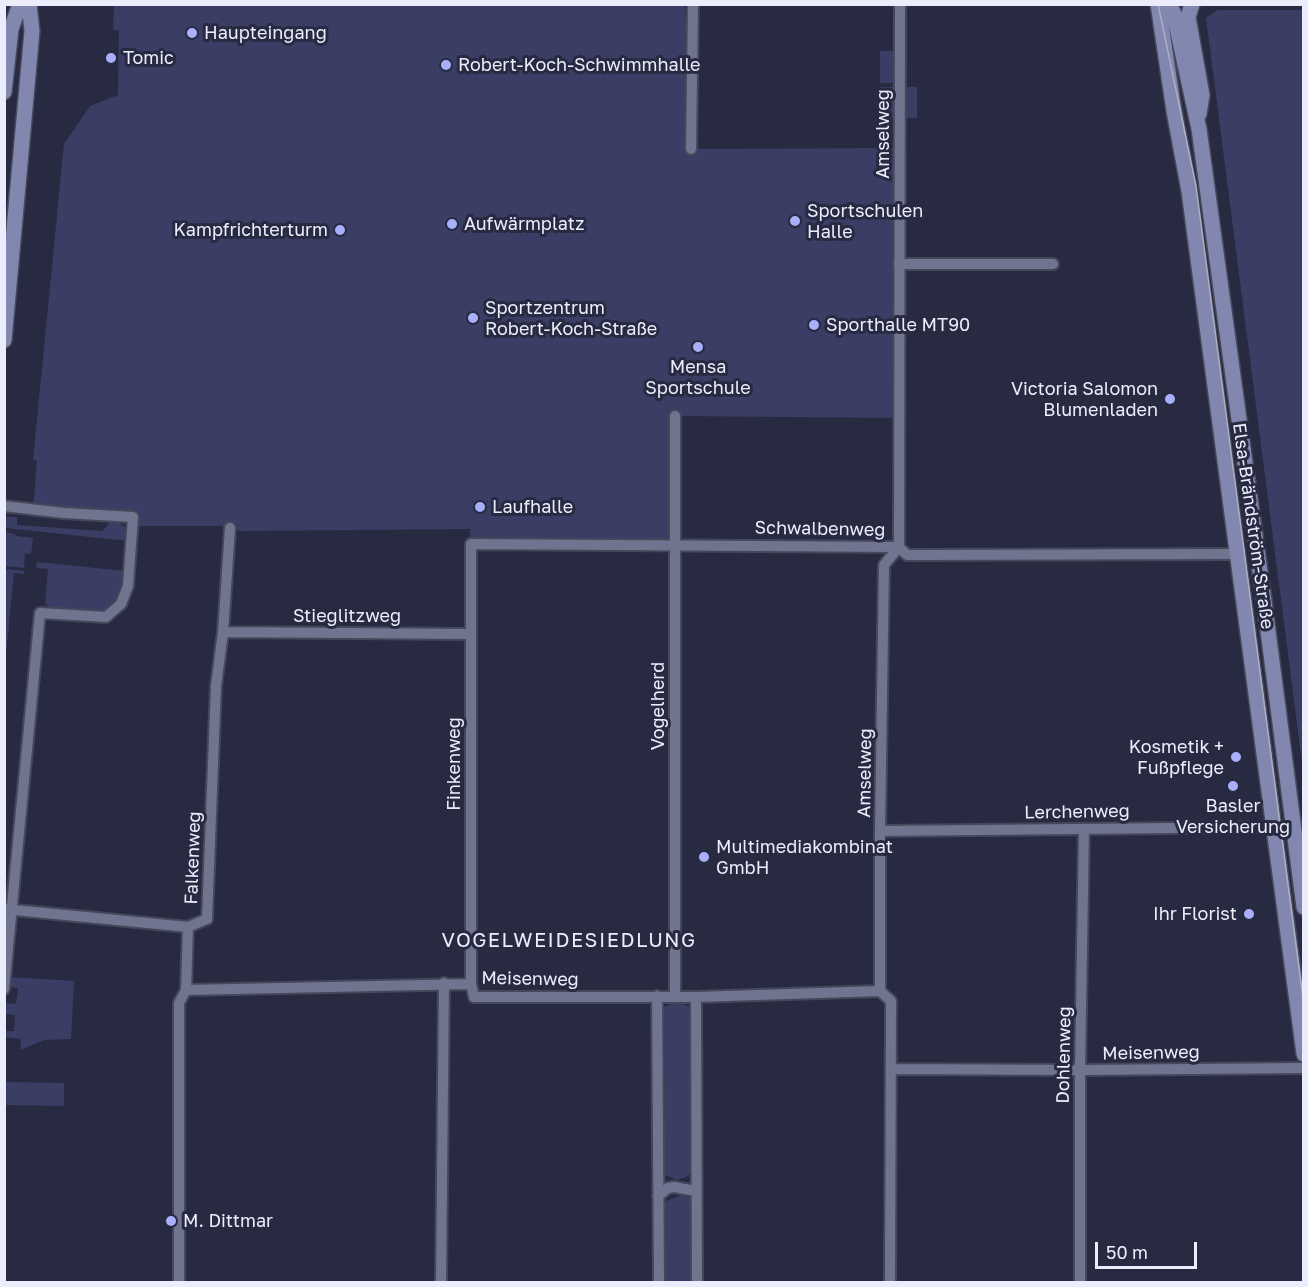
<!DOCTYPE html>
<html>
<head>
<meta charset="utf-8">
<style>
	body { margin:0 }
	#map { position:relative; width:1308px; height:1287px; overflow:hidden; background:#282a41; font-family:"Golos Text",sans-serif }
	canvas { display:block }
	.frame { position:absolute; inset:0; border:6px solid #ebedfd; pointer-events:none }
	.scale { position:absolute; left:1095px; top:1242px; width:102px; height:27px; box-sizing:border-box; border:3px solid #ebedfd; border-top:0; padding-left:8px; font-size:18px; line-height:21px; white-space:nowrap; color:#ebedfd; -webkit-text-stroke:4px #282a41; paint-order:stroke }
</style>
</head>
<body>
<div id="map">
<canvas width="1308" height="1287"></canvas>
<div class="frame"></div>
<div class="scale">50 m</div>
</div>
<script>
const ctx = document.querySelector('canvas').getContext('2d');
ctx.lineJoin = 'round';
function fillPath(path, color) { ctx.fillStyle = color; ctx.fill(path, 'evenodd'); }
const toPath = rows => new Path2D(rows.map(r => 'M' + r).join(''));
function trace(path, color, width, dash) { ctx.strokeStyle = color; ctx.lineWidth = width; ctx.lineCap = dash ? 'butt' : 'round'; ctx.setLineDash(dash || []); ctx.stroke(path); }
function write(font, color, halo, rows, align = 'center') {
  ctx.font = font + ' "Golos Text",sans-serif'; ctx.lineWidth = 6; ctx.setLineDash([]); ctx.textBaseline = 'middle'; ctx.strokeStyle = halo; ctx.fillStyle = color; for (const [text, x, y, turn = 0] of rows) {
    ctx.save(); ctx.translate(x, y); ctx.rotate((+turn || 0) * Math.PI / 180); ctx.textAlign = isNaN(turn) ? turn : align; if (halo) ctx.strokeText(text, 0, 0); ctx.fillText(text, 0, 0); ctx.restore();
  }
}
fillPath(toPath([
	[114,5,685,5,691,97,691,149,899,148,899,418,675,416,674,544,471,544,470,529,240,531,231,526,139,526,139,518,33,509,37,461,33,460,64,144,90,106,118,95,119,31,113,30],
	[1218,10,1303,10,1303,770,1206,18],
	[893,51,893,83,880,83,880,51],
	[880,87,893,87,893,118,880,118],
	[903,87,917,87,917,118,904,118],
	[6,517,17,517,17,525,102,531,111,521,117,521,125,527,128,534,128,541,5,528,5,518],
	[5,532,15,534,16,536,33,538,31,554,25,553,24,568,5,566],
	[37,562,125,571,123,587,117,601,108,613,51,610,45,603,48,569,36,568],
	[5,569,24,571,24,574,14,573,5,665],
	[8,977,74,981,71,1039,44,1040,20,1050,21,1039,5,1037,4,1031,14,1031,15,1015,5,1014,5,1003,16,1004,18,988,6,987],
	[671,1004,684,1004,693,1009,691,1173,686,1177,677,1180,665,1175,664,1007],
	[5,1082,64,1083,64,1106,6,1105,5,1104],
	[681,1195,691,1198,693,1282,664,1282,664,1202]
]), '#3a3e65');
const street = toPath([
	[691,149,693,4],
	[899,264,1053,264],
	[675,416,675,996],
	[4,506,64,513,133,517,128,586,121,604,106,617,40,613,4,989],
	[223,632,470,634],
	[880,831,1274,827],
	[4,909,188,927,207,919,216,686,223,632,230,528],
	[186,990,471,984],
	[880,991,696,997,474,997,471,984,471,544,899,547,907,555,1237,554],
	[657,996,659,1282],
	[696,997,697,1282],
	[892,1069,1080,1070,1304,1068],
	[658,1196,668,1188,674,1187,696,1191],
	[179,1282,179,1003,186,990,188,927],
	[441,1282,444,983],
	[890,1282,891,1001,880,991,880,831,884,565,899,547,900,4],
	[1080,1282,1080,1070,1084,829]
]);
const secondary = toPath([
	[1158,4,1174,111,1189,191,1304,1054],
	[1169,4,1174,14,1199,129,1265,608,1304,907],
	[1192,4,1188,17,1202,95,1199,114],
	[4,92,11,29,20,4],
	[4,340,32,31,29,4]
]);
trace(street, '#45475a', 14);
trace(secondary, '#45475a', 18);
trace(street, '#70748e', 10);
trace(secondary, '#8187af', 15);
trace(toPath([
	[1158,4,1196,186,1304,1006]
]), '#acaec1', 1.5);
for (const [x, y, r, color] of [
	[192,33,6,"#a8b0fc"],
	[111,58,6,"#a8b0fc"],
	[446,65,6,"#a8b0fc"],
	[795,221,6,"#a8b0fc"],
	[452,224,6,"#a8b0fc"],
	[340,230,6,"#a8b0fc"],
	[473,318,6,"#a8b0fc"],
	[814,325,6,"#a8b0fc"],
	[698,347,6,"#a8b0fc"],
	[1170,399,6,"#a8b0fc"],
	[480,507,6,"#a8b0fc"],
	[1236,757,6,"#a8b0fc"],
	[1233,786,6,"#a8b0fc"],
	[704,857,6,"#a8b0fc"],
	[1249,914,6,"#a8b0fc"],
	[171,1221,6,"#a8b0fc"]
]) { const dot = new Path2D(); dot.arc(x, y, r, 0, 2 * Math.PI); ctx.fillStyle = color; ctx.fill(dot); trace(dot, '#282a41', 2); }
write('18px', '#ebedfd', '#282a41', [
	["Haupteingang",204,33],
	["Tomic",123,58],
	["Robert-Koch-Schwimmhalle",458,65],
	["Sportschulen",807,211],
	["Halle",807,232],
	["Aufwärmplatz",464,224],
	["Kampfrichterturm",328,230,"right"],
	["Sportzentrum",485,308],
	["Robert-Koch-Straße",485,329],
	["Sporthalle MT90",826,325],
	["Mensa",698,367,"center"],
	["Sportschule",698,388,"center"],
	["Victoria Salomon",1158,389,"right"],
	["Blumenladen",1158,410,"right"],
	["Laufhalle",492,507],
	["Kosmetik +",1224,747,"right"],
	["Fußpflege",1224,768,"right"],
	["Basler",1233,806,"center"],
	["Versicherung",1233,827,"center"],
	["Multimediakombinat",716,847],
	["GmbH",716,868],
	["Ihr Florist",1237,914,"right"],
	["M. Dittmar",183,1221]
], 'left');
write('18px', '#ebedfd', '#282a41', [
	["Amselweg",883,134,-90],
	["Elsa-Brändström-Straße",1253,526,82],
	["Schwalbenweg",820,529,1],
	["Stieglitzweg",347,616],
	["Vogelherd",658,706,-90],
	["Finkenweg",454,764,-90],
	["Amselweg",865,773,-89],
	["Lerchenweg",1077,812,-1],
	["Falkenweg",193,858,-88],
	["Meisenweg",530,979,1],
	["Meisenweg",1151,1053,-1],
	["Dohlenweg",1064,1055,-89]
]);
ctx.letterSpacing = '1.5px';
write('20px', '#ebedfd', '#282a41', [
	["VOGELWEIDESIEDLUNG",569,941]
]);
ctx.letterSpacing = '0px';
</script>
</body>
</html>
